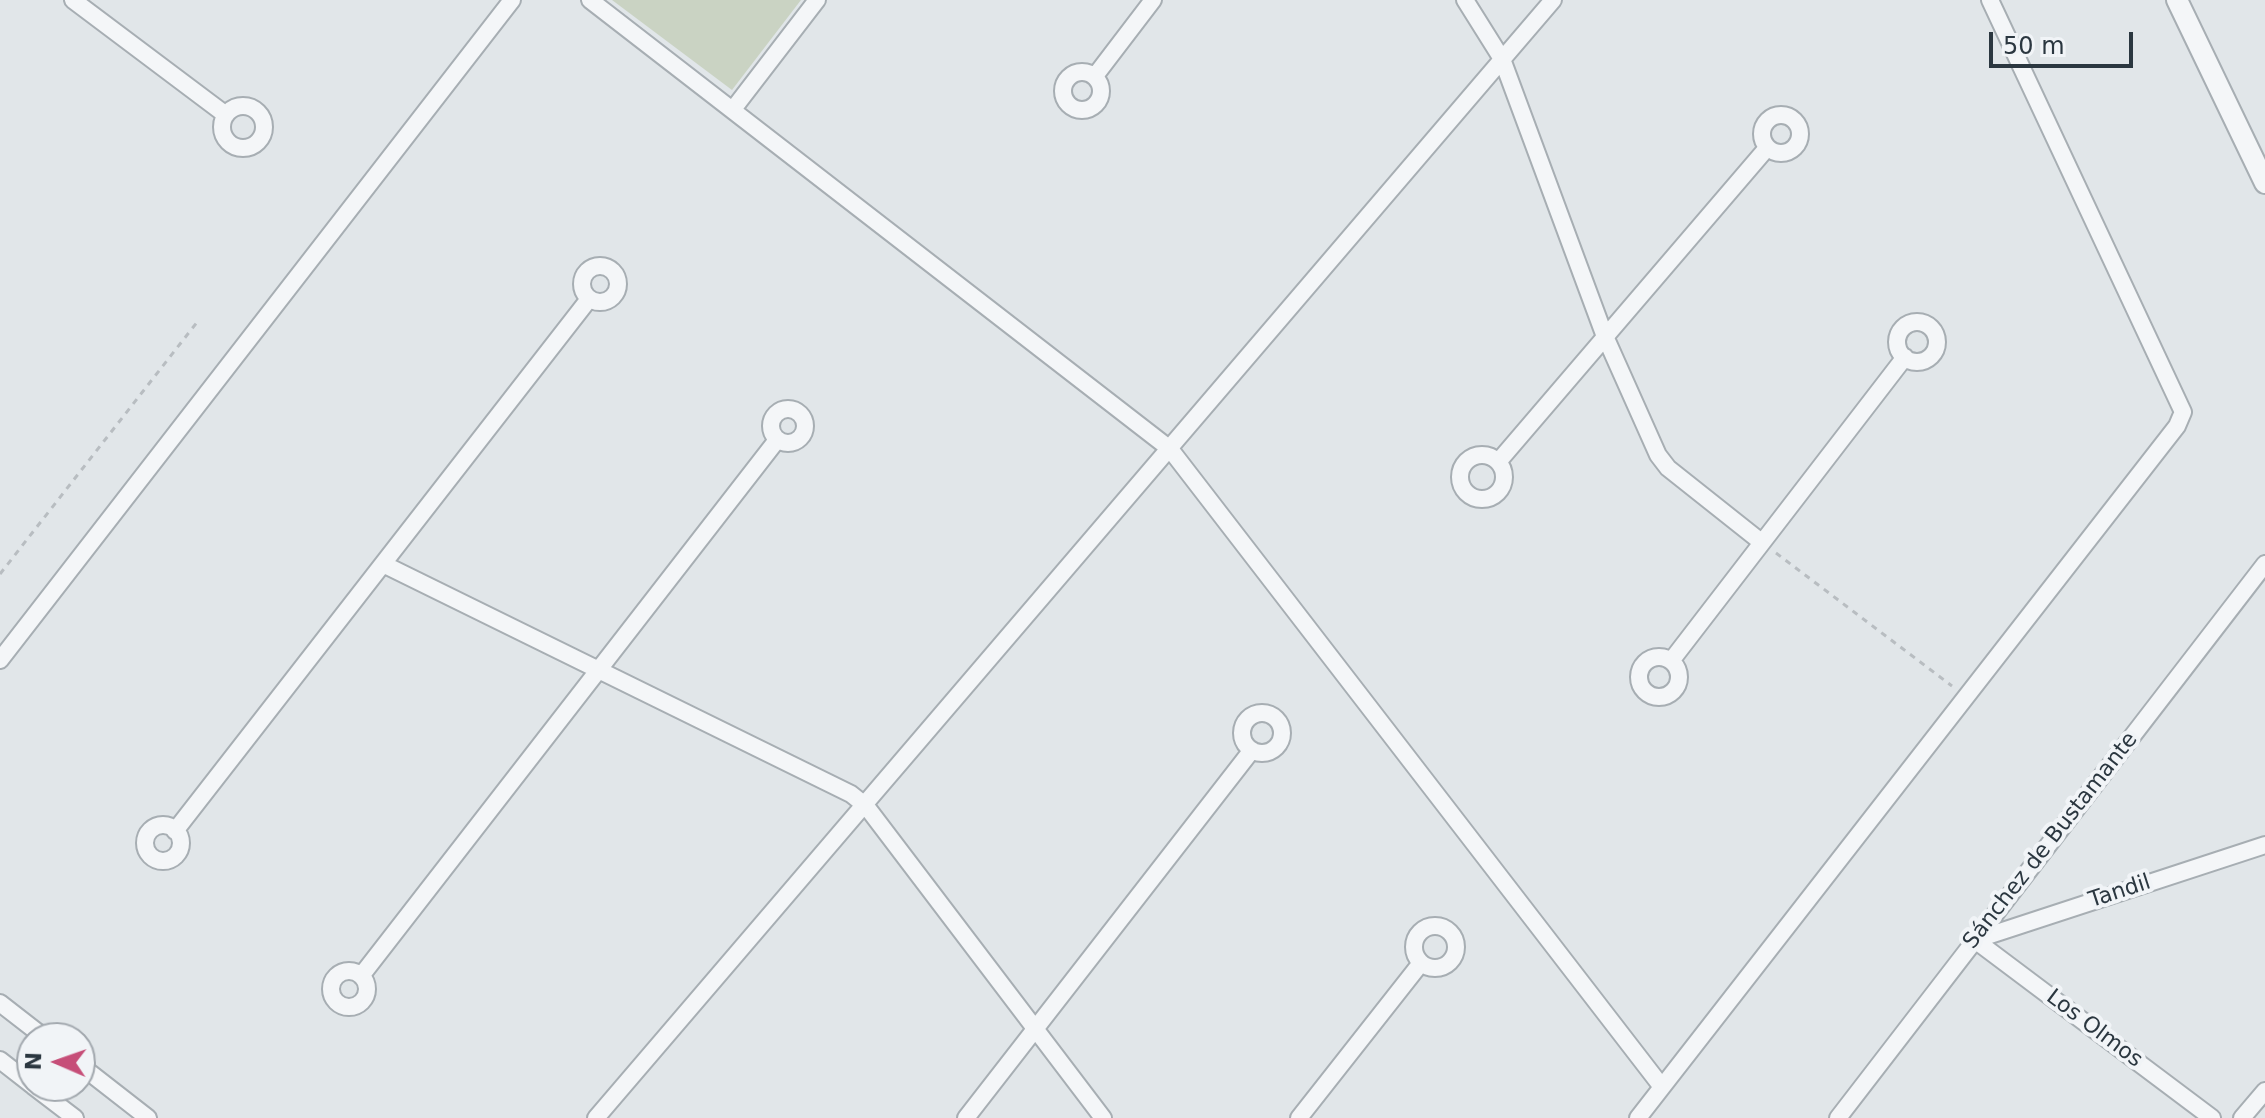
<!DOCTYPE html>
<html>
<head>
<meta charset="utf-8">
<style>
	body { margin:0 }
	#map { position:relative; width:2265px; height:1118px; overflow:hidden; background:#e1e6e9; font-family:"DejaVu Sans",sans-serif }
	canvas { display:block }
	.north { position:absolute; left:16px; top:1022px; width:80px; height:80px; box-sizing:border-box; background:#f1f4f7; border:2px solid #a2a8ae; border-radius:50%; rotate:272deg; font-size:22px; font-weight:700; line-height:32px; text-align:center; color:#2b3740 }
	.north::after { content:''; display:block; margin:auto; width:28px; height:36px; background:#c64e78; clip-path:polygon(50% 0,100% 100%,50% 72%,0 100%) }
	.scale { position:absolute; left:1989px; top:32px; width:144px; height:36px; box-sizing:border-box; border:4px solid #2b3740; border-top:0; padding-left:10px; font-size:24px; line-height:28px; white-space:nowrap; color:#2b3740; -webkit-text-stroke:6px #f1f4f7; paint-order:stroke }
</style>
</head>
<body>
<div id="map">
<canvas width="2265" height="1118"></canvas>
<div class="north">N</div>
<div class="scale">50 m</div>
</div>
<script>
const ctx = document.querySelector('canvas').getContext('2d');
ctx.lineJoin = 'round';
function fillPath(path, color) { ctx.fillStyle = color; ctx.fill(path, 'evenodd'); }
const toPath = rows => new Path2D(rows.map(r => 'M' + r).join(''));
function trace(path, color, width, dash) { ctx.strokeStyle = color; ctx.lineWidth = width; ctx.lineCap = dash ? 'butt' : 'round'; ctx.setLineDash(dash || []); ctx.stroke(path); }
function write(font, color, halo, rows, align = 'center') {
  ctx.font = font + ' "DejaVu Sans",sans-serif'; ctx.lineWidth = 8; ctx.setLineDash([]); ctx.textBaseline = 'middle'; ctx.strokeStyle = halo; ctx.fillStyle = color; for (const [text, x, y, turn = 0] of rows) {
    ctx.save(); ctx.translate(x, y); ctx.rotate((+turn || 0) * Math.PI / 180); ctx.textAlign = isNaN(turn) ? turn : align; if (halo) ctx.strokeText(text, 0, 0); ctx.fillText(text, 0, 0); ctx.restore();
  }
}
fillPath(toPath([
	[612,0,801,0,732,90]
]), '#cad3c3');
const minor = toPath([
	[73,0,226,115],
	[590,0,1170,449,1662,1087],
	[1465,0,1502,59,1604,334,1658,455,1668,468,1760,541],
	'1063 91a19 19 0 1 1 38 0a19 19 0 1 1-38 0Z',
	[1095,76,1153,0],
	'222 127a21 21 0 1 1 42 0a21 21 0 1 1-42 0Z',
	[734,108,817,0],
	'1762 134a19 19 0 1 1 38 0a19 19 0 1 1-38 0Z',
	'582 284a18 18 0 1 1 36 0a18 18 0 1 1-36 0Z',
	'1897 342a20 20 0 1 1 40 0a20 20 0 1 1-40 0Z',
	'771 426a17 17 0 1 1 34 0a17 17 0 1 1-34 0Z',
	'1460 477a22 22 0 1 1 44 0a22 22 0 1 1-44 0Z',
	[1498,462,1767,148],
	[383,564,851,794,866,806,1103,1118],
	'1639 677a20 20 0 1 1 40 0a20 20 0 1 1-40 0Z',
	[0,660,512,0],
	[1671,661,1905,357],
	'1242 733a20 20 0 1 1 40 0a20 20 0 1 1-40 0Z',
	'145 843a18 18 0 1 1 36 0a18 18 0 1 1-36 0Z',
	[175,831,589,299],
	'1414 947a21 21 0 1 1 42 0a21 21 0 1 1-42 0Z',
	[1975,940,2265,845],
	[1975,940,2212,1118],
	'331 989a18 18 0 1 1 36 0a18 18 0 1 1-36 0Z',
	[361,976,777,440],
	[0,1003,45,1038],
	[0,1060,32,1085],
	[80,1065,148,1118],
	[33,1086,75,1118],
	[596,1118,1553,0],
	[966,1118,1252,750],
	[1299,1118,1421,963],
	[1638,1118,2177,426,2183,412,1990,0],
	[1838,1118,2265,564],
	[2242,1118,2265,1091]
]);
const tertiary = toPath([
	[2177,0,2265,183]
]);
trace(minor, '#a7aeb3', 20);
trace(tertiary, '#a7aeb3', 24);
trace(toPath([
	[1776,553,1952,686],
	[0,574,198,321]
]), '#b8bdc1', 3, [6, 6]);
trace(minor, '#f4f6f8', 16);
trace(tertiary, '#f4f6f8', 20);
write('22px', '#2b3740', '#f1f4f7', [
	["Sánchez de Bustamante",2051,841,-52],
	["Tandil",2120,892,-18],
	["Los Olmos",2094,1029,37]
]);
</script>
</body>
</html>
